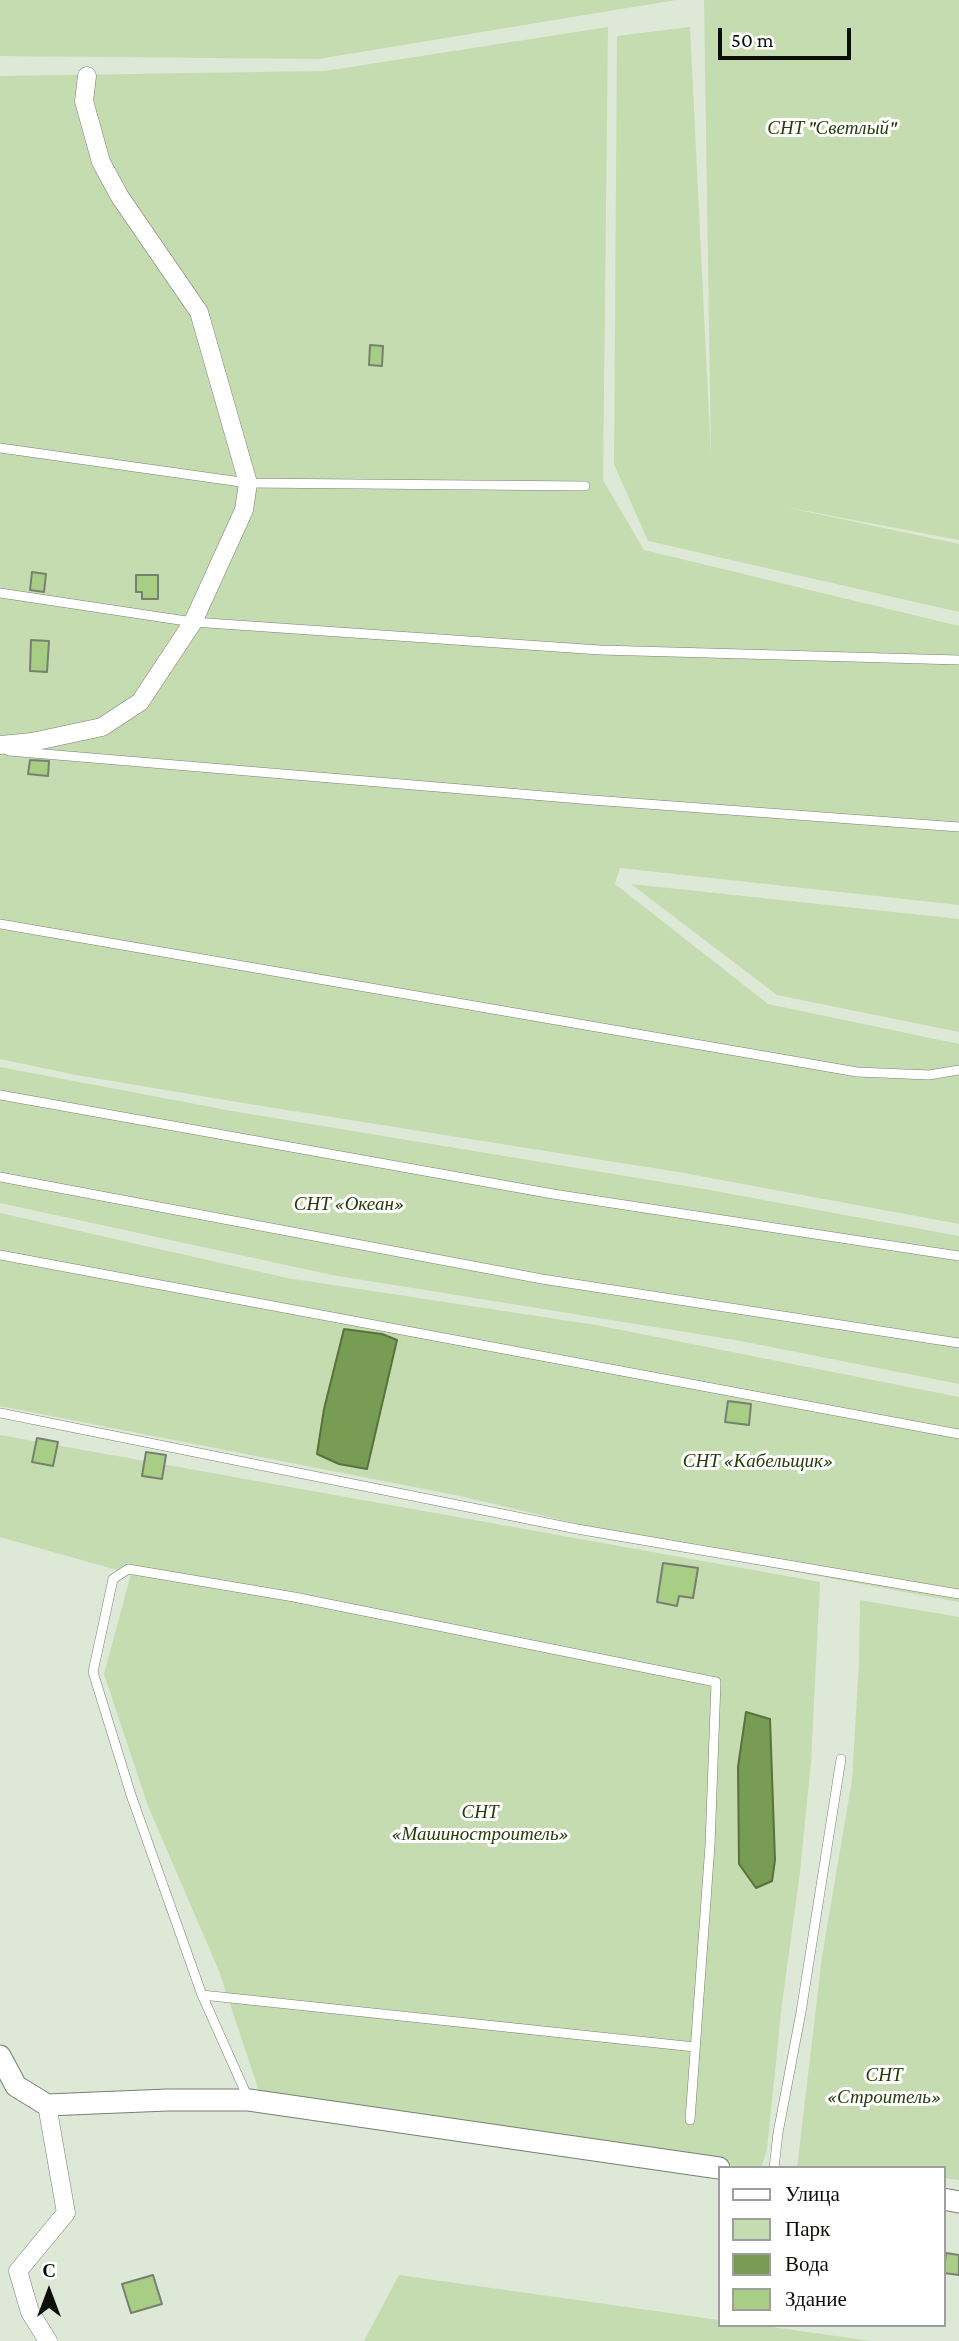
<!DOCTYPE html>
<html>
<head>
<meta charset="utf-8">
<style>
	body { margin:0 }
	#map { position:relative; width:959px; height:2341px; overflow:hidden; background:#dee8d6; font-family:"Crimson Pro",serif }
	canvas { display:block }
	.legend { position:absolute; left:718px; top:2166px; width:228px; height:161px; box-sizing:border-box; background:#fff; border:2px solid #9e9f9d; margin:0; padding:9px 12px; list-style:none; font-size:21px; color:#0c0f09 }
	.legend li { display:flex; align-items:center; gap:14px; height:35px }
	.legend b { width:35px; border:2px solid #9e9f9d }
	.north { position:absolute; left:14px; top:2257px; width:70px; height:70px; -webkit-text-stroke:5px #fff; paint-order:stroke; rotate:0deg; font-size:19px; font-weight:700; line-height:28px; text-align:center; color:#0c0f09 }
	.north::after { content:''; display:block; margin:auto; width:24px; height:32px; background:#0c0f09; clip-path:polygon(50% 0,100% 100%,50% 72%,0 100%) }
	.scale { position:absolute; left:718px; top:28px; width:133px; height:32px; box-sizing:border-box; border:4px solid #0c0f09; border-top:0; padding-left:9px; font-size:21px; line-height:24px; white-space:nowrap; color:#0c0f09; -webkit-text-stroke:5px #fff; paint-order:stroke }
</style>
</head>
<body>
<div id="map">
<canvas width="959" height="2341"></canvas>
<ul class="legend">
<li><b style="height:9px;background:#fff"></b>Улица</li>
<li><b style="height:19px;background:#c5dcb0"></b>Парк</li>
<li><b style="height:19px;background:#799c55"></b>Вода</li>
<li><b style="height:19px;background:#a8cd84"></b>Здание</li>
</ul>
<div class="north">С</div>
<div class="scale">50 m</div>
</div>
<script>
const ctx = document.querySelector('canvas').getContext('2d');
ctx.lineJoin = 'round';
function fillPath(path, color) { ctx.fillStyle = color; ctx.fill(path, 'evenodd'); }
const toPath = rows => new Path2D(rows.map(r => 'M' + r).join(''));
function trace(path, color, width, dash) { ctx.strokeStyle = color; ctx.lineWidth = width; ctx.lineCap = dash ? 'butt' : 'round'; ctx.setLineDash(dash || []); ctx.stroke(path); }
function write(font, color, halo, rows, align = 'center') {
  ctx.font = font + ' "Crimson Pro",serif'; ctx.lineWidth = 6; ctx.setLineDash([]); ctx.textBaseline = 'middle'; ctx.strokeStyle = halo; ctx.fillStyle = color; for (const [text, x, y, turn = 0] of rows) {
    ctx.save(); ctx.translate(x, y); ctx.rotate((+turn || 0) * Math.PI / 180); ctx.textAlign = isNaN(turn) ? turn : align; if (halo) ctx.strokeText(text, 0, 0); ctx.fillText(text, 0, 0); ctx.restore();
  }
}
fillPath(toPath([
	[0,0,676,0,318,59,0,56],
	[704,0,959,0,959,540,780,506,959,544,959,612,648,541,614,464,617,36,690,27,711,458],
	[608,27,603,480,644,550,959,626,959,905,620,868,615,884,768,1004,959,1044,959,1224,678,1172,237,1102,76,1075,0,1059,0,76,325,71],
	[631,884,959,919,959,1032,777,995],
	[0,1067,232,1111,704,1189,959,1236,959,1384,735,1340,332,1275,0,1203],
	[0,1213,287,1278,596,1325,959,1397,959,1602,736,1561,460,1496,0,1406],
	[0,1435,820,1582,811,1762,800,1872,782,2004,767,2149,761,2168,745,2168,445,2119,259,2091,219,1971,148,1806,104,1674,131,1574,0,1537],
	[860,1600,959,1617,959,2180,943,2178,943,2168,797,2168,822,1957,852,1780,859,1662],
	[399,2275,719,2320,719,2325,758,2325,871,2341,364,2341]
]), '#c5dcb0');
const water = toPath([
	[344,1329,382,1334,397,1340,367,1469,339,1464,317,1454,324,1409,344,1329],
	[746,1712,770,1719,775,1860,772,1881,756,1888,739,1864,738,1767,746,1712]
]);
fillPath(water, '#799c55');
trace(water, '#58723e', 2);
const building = toPath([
	[370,345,383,346,382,366,369,365,370,345],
	[32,572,46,574,44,592,30,590,32,572],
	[136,575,158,575,158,599,142,599,142,592,136,592,136,575],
	[31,640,49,641,47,672,30,671,31,640],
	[30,760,49,761,48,776,28,774,30,760],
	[728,1401,751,1404,749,1425,725,1422,728,1401],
	[37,1438,58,1442,53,1466,32,1462,37,1438],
	[146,1452,166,1455,162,1479,142,1476,146,1452],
	[663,1563,698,1568,693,1598,679,1596,677,1606,657,1602,663,1563],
	[946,2253,959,2255,959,2275,944,2273,946,2253],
	[153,2275,162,2304,131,2313,122,2284,153,2275]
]);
fillPath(building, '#a8cd84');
trace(building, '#778070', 2);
const service = toPath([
	[0,448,248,483,585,486],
	[0,593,193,622,600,650,959,660],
	[9,751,592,800,959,827],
	[0,924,857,1072,929,1075,959,1070],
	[0,1095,553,1194,959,1256],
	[0,1177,542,1279,959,1343],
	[0,1255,959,1434],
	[0,1413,577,1529,959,1594],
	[202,1995,695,2047],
	[248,2098,202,1995,131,1795,93,1672,113,1579,128,1569,294,1597,716,1682,710,1845,690,2120],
	[774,2168,778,2133,801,2012,841,1759]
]);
const minor = toPath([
	[0,745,32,742,102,727,140,702,193,622,244,510,248,483,199,312,120,197,101,162,84,101,87,76],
	[47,2105,66,2213,18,2271,30,2312,48,2341]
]);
const tertiary = toPath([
	[0,2056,16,2086,47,2105,167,2100,249,2100,719,2168],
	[943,2199,959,2202]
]);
trace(service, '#788171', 10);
trace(minor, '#788171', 19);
trace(tertiary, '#788171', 23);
trace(service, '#fff', 9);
trace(minor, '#fff', 18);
trace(tertiary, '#fff', 21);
write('italic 19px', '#263d07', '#fff', [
	["СНТ \"Светлый\"",832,128],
	["СНТ «Океан»",349,1204],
	["СНТ «Кабельщик»",758,1461],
	["СНТ",480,1812],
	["«Машиностроитель»",480,1834],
	["СНТ",884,2075],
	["«Строитель»",884,2097]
]);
</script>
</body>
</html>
